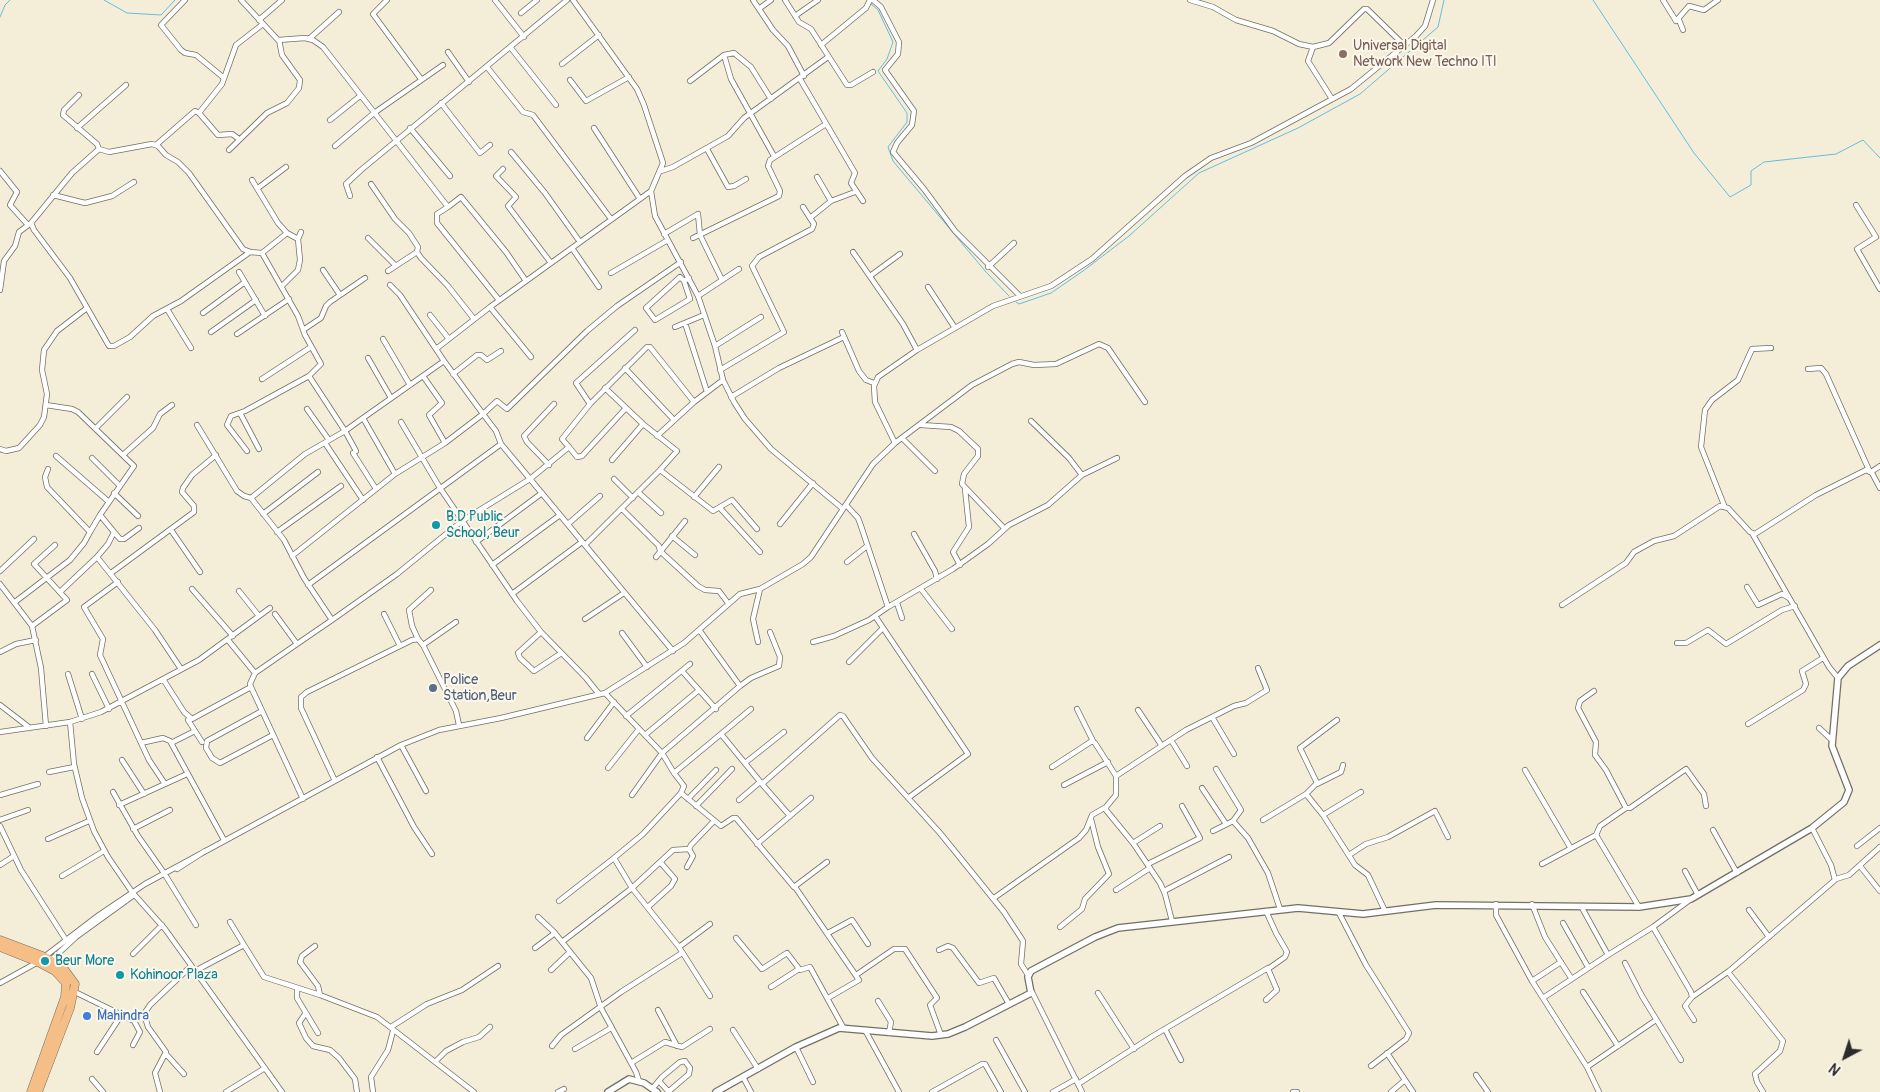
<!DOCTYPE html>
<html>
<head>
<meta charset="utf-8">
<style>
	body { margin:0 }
	#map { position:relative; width:1880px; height:1092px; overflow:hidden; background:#f4edd7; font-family:Pangolin,sans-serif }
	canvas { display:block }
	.north { position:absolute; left:1820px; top:1032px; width:50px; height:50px; -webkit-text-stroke:4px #fbf7ec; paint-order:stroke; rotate:220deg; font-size:14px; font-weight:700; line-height:20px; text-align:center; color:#2b2b2b }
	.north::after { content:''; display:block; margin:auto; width:18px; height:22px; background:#2b2b2b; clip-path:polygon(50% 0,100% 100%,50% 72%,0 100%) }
</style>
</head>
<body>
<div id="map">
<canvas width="1880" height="1092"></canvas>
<div class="north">N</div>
</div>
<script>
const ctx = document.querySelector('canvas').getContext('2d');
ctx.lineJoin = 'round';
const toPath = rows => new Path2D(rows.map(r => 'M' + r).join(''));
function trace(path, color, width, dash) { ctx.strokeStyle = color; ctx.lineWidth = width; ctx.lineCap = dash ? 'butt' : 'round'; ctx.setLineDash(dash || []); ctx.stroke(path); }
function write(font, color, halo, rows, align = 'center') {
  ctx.font = font + ' Pangolin,sans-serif'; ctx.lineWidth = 4; ctx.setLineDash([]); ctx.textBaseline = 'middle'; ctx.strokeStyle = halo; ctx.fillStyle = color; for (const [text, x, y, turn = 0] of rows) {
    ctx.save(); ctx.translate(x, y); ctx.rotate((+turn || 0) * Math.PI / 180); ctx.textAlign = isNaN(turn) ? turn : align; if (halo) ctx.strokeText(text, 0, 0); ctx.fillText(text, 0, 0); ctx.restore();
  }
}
trace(toPath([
	[104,0,127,13,161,15,175,0],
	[1593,0,1694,153,1730,197,1751,185,1751,171,1764,162,1836,154,1863,140,1880,158],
	[871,4,878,10,893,42,887,59,878,71,907,113,907,122,888,147,893,161,986,272,1009,296],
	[0,17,5,5,10,0],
	[1016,302,1019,304,1051,293,1083,271,1129,236,1199,173,1298,128,1360,94,1438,27,1444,0]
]), '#64bde1', 1);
const minor = toPath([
	[185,0,161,25,181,50,185,53,196,55,224,78],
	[241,0,278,40,305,38,313,40,323,47,448,207,461,197,506,252,526,281],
	[387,0,373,14,421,79],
	[495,0,524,37],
	[573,0,637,89,644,105,663,163,651,191,655,216,698,296,715,346,723,380,734,402,745,419,771,449,843,509],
	[753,0,773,30,788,46,804,76],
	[785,0,799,22,811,29,847,85,851,85,873,72],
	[873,0,881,7,899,42,898,54,885,70,914,111,912,125,897,143,893,152,924,189,955,231,1020,296],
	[1190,0,1213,7,1236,20,1273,31,1299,44,1313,47,1329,43,1364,9,1367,9,1404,45],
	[1663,0,1676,21,1689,6,1704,10,1718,0],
	[760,8,771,0],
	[521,13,537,0],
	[795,16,818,0],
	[259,20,282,0],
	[1679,20,1683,30],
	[309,39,339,12],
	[821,45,866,8,870,0],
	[1313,47,1308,61,1332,99],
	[511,48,556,105],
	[448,52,469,82],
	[724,55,731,79,774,156],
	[562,64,599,35],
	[487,67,523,112,533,115,611,219],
	[800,79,855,173,851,183,863,201],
	[570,80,586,101,629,77],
	[690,81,724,55,734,53,751,67,771,99],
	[79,95,64,110,63,115,97,144,99,149,72,173,31,223,34,230,70,278,109,346,114,346,130,337,153,316,181,301,250,252],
	[441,103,480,153,490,145],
	[199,113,222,84,236,45,263,24],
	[330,120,360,96],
	[77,128,126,85],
	[410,128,450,176],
	[594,128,640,199],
	[156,145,195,111,199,113,218,135,232,134,239,139],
	[335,146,374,113,443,65],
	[99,149,109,152,152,144,158,146,166,155,178,162,189,173,243,249,250,252,262,253,287,233],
	[707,149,728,187,734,186,746,179],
	[229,150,267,113,287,103,299,88,300,80,282,55,279,40],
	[511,152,545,193,580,242],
	[503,169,496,176,516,197,508,206,551,263],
	[0,171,17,192,10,205,28,225],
	[661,171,673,167,728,136,744,118,828,57],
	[252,180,278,223,287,233,298,239],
	[371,184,395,219,409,233,418,247,417,252,421,258,448,286,474,319],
	[258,188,286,167],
	[53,195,85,203,112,196,134,182],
	[350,196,346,184,361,170,567,0],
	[831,201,855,192],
	[1856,205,1876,237,1857,249,1880,289],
	[448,207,437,214,437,223,499,300],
	[698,214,700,235,722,280],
	[810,218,831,201,817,177],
	[664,234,698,214],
	[368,238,396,266],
	[693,238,779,196,780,191,768,166,770,160,826,124],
	[572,248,599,287],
	[853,252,903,324,917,350],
	[262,253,298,316,305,335,321,364,309,376,345,431,363,418],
	[988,267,1014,243],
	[323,270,340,295],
	[388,271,417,252],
	[239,272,265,316],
	[611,273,668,240],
	[870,276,900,254],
	[684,281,680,277,646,308,655,320,690,299,684,281,689,278],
	[390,285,400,295,444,361,363,418,395,474,445,443,483,414,444,361],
	[282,286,298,270,300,260,298,239,301,232],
	[928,287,955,328],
	[0,290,4,261,15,246,19,232,31,223],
	[698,296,739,269],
	[490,307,531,357],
	[167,309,191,348],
	[203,313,245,282],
	[430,315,449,339],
	[685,323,707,392],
	[675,327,704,315],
	[303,330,321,318,326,306,330,302,365,278],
	[211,332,256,300],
	[842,332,859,371,866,380,874,383],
	[237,334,289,299],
	[383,339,410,385],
	[715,346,761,317],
	[436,349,490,307,651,191],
	[368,358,391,398],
	[625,368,674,420],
	[1808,369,1821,368,1826,374,1869,470],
	[720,370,784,332,752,266,759,257,812,229,814,224,803,207],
	[453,374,477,355,481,355,487,360,501,351],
	[423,376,442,403,429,415,445,443],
	[262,379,311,347],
	[731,397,779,368,844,337],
	[590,404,576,383,635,330],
	[46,405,72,409,78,412,134,466,100,515,114,532,108,544,97,557,60,592],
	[307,409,329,440],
	[240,413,259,449],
	[1031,421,1069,458,1082,475],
	[401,422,440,488,517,601,541,632,586,678,599,694],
	[197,425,237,491,244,496,251,498],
	[921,425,951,427,959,431,978,449,978,456,964,474,962,484,1004,528],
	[96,428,127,397],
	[657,436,694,402,723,380],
	[903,439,935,471],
	[325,443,363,500],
	[895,443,972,385,1012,364,1019,362,1034,365,1056,364,1099,344,1108,348,1145,402],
	[569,447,577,457,582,456,626,408],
	[0,449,6,451,19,448,40,425,44,417,47,394,42,370,44,350,57,331,87,308],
	[247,451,227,425,231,416,245,411,309,376],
	[353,453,376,489],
	[124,454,153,428,160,414,172,405],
	[56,456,109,502],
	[92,458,120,486],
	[612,460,643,424],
	[549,465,527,442,524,436,554,404],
	[660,470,713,511,732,500,757,529],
	[1871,472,1880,466],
	[614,479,633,498],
	[638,492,661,513],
	[114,493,138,516],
	[694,497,719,467],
	[1724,505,1701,447,1705,410,1712,400,1738,380,1752,349,1771,348],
	[720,508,760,552],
	[622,509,659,546,660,551,698,586,705,590,719,591,728,603],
	[263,514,318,472],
	[568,524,600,496],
	[780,524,813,483],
	[171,530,200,572],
	[90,532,100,515],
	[114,532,120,539,124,539,139,528],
	[277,532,341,486],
	[1752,533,1829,667,1838,678],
	[914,534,935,571,937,579],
	[672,536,695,555],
	[476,542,542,493],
	[585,545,660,470,677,451,643,424,605,388],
	[292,556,395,474],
	[97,557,155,630,181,669],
	[656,557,685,521],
	[847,562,867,546],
	[492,565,560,515],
	[960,565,953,552,969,527,965,489],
	[0,571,34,539],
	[111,573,194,512,194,506,182,492,183,488,192,475,216,455],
	[118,582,84,607,103,639,100,655,149,760,165,784],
	[0,584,32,626,41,668,46,726],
	[308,585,501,444],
	[1747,587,1758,605,1782,594,1789,598],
	[192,589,233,636],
	[921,589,952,629],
	[239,591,259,616],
	[512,594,582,542],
	[15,602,70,560,84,543,90,532,47,487,45,477,48,469],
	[897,603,902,618],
	[1562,605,1626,563,1634,552,1654,541,1674,536,1720,506,1728,508,1750,532,1755,534,1816,495,1866,470,1872,473,1880,488],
	[888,607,953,569,988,544,1009,525,1048,505,1082,475,1117,458],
	[275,614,297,644,332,620,304,578,284,540,251,498,305,454,345,431,356,451],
	[384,614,400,646],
	[875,616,968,754,908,798],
	[585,619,624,593],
	[332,620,397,574,462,521,530,479,569,447,562,439,590,404,647,347,650,347,694,402],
	[32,626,67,600,34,564,55,545],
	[541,632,518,653,520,658,534,671,560,654],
	[622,633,647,667],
	[418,639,412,626,409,610,431,590],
	[228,640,255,673,297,644],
	[758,642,753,619,760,589],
	[813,642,834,636,869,620,888,607,861,526,858,518,846,505],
	[1677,643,1686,643,1708,630,1726,644,1782,610,1795,606],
	[423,645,456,622],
	[673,651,501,444,496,431,483,414,497,401,507,409,587,331,617,306,681,262],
	[0,652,16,644,36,640],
	[849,662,883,628],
	[682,671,716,709],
	[255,673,250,684,251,687,303,799],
	[68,674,82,719],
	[92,674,109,709],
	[163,679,184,712,192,719,251,687],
	[740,686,751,678,779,666,780,657,770,632],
	[1594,691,1580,701,1578,708,1596,742,1595,755,1606,770,1626,808,1600,826,1596,835],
	[605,693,684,643,740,594,760,589,803,564,811,557,873,464,895,443,875,402,874,386,878,377,917,350,993,306,1051,286,1092,259,1185,176,1211,158,1251,143,1351,89,1416,36,1425,26,1433,0],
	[0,705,30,728],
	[1077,709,1093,741],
	[1138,710,1162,746],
	[262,711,207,741,206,748,212,758,220,763,273,735],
	[626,716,690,664],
	[1212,717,1234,754],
	[188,720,202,742],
	[1337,720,1300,748,1317,783,1306,794,1323,815,1355,865,1368,875,1385,911],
	[70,722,74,764,82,798,94,831,108,857,132,892,165,929,282,1092],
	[1748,724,1803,690,1806,684,1802,671,1823,658],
	[1819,728,1832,740],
	[0,732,70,722,101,712,199,660,270,608],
	[721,734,751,709],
	[645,735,699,690],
	[587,738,614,702],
	[1171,740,1187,766],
	[141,743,163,738,170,741,224,840],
	[171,743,195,731],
	[401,745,426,791],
	[377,757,414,827,432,854],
	[122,760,144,794],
	[745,763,784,732],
	[1052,767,1092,741,1095,743,1116,776,1116,795,1106,807,1106,810,1133,843,1160,883,1165,894,1172,921],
	[608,768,639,729],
	[1216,769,1241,810,1233,821],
	[1525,770,1570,847],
	[49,772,74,767],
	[674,773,684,786,681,793,643,834,614,858,632,888,679,947,710,996],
	[1116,776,1186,730,1234,706,1246,703,1267,690,1258,668],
	[335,781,301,708,301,697,307,692,412,640,418,639,423,645,456,711,459,725],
	[762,784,790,816],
	[1317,784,1341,772,1343,765],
	[1064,785,1108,762],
	[1202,788,1226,824],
	[113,792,138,836,164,873,196,925],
	[681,793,721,826,733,818,736,818,794,887,827,862],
	[0,795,38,784],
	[632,795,662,753,740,686,700,631],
	[688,799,716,770],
	[739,800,760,782],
	[119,805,187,774],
	[696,806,732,769],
	[1626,808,1630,808,1686,769,1704,794,1706,806],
	[1323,815,1361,792],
	[0,820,28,810],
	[1263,820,1306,794],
	[0,826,21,870,66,940],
	[133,829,170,810],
	[1713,830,1737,873],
	[1213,831,1233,821,1248,838,1268,873,1280,909],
	[48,839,89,821],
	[1133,843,1160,826],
	[757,844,811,798],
	[1857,846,1880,828],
	[1349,855,1366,844,1388,837,1435,811,1448,837],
	[1148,864,1200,838,1182,806],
	[1542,864,1596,835,1639,907],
	[0,865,14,856],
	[1860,866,1880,891],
	[687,867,693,856,689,849,691,845,713,822],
	[177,869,205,851],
	[1685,871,1698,895],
	[62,876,104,851],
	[1836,879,1849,875,1880,847],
	[795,887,859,980,828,998],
	[1116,890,1150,868],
	[1164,891,1229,857],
	[994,898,1079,838,1086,830,1092,815,1106,807],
	[559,901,614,858],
	[1496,904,1496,915,1532,981,1587,1067,1599,1092],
	[1532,904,1545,937,1571,978],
	[648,907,671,886,675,879,661,863],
	[1749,910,1769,937],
	[1339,913,1366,965,1409,1033,1406,1039,1371,1066],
	[538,917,554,932,591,978,601,1008,636,1072,639,1081],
	[230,922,244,945],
	[1563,923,1588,967],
	[1060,927,1082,909,1085,899,1109,874,1098,847,1091,819],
	[1653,927,1691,992,1692,997,1685,1006,1694,1020],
	[828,933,852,920,868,944],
	[736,938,762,969,787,953,800,970,810,967,843,1027],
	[562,942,632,888,673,850,689,849],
	[315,946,302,956,300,962,318,986,320,995],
	[679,947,710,924],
	[535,948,555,933],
	[939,950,948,946,953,948,979,983,994,978,1009,1004],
	[133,954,162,925],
	[1608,955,1653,927,1691,899],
	[44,957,99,915,145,884,401,745,439,730,501,718,605,693,662,753,674,773,721,734,762,784,840,715,843,716,872,758,940,833,1004,912,1023,941,1021,964,1028,975],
	[50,961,76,937,134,895],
	[1625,963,1642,996,1681,1060],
	[551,970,570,952],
	[195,971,244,945,264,977,320,995,377,1017,474,1092],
	[856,975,894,949,905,949,937,998,930,1005,941,1035],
	[1532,981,1561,962],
	[0,983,38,962],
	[771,987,799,969],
	[297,988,297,998,318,1033],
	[75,992,134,1021,140,1032,133,1045],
	[1032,992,1082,1092],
	[1583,992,1618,1046],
	[1098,993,1134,1049],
	[1692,997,1729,971],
	[1543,998,1608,955,1581,906],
	[1266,1000,1277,990,1268,969,1285,957,1287,952,1276,933,1266,911],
	[878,1001,891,1022,889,1033],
	[658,1010,677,1046],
	[305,1014,299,1023,306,1038,313,1046,330,1050,339,1058,355,1079,357,1092],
	[391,1027,427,1004,462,990,498,966],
	[1165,1029,1181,1060],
	[733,1030,758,1069],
	[865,1030,899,1092],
	[996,1040,1025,1092],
	[552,1046,561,1035,621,992,682,953],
	[796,1047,813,1082],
	[575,1049,611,1028],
	[97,1052,122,1014],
	[1387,1053,1413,1092],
	[166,1054,184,1074],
	[435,1062,446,1051,463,1042,479,1037,490,1027],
	[631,1063,665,1042,682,1047,710,1029],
	[1587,1067,1656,1020],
	[1476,1075,1488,1092],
	[743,1077,751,1092],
	[92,1079,103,1092],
	[659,1081,668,1091],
	[1078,1084,1153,1036,1268,968],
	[652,1089,662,1077,680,1062,685,1061,690,1068,689,1074,668,1092],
	[160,1092,155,1073,166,1052,148,1027,144,1014,150,1005,191,966],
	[226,1092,265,1068],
	[373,1092,371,1077,388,1050,393,1031],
	[558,1092,564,1089],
	[932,1092,982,1064,985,1064,1001,1092],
	[1053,1092,1076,1079],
	[1293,1092,1297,1092],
	[1391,1092,1405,1080],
	[1763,1092,1757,1082,1755,1074,1780,1051,1783,1041,1728,972,1835,880,1831,865,1812,828]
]);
const tertiary = toPath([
	[608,1092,629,1079,644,1083,657,1092],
	[716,1092,796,1047,839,1028,932,1036,948,1034,965,1027,1031,993,1028,977,1031,971,1095,937,1118,928,1298,908,1363,914,1436,905,1639,907,1691,899,1812,828,1844,802,1849,790,1832,746,1838,678,1848,666,1880,645]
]);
const trunk = toPath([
	[0,940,45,957,64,969,75,984,70,1008,38,1092],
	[0,947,38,962,55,971,66,983,65,997,31,1092]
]);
trace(minor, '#716f67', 6);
trace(tertiary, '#716f67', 8);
trace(trunk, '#716f67', 9);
trace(minor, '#fff', 4.5);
trace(tertiary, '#fff', 5.5);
trace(trunk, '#f6be87', 8);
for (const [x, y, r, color] of [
	[1343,54,5,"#8d6e63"],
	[436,525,5,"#0f9aa8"],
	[433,688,5,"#5c6f8a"],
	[45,961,5,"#0f9aa8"],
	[120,975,5,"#0f9aa8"],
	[87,1016,5,"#3f7fe0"]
]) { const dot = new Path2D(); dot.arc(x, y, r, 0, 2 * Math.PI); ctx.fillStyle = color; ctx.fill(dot); trace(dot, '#fbf7ec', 2); }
write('14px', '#785e54', '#fbf7ec', [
	["Universal Digital",1353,46],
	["Network New Techno ITI",1353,62]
], 'left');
write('14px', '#0d838f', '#fbf7ec', [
	["B.D Public",446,517],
	["School, Beur",446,533],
	["Beur More",55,961],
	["Kohinoor Plaza",130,975]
], 'left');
write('14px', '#4e5e75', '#fbf7ec', [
	["Police",443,680],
	["Station,Beur",443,696]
], 'left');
write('14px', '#366cbe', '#fbf7ec', [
	["Mahindra",97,1016]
], 'left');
</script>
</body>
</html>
